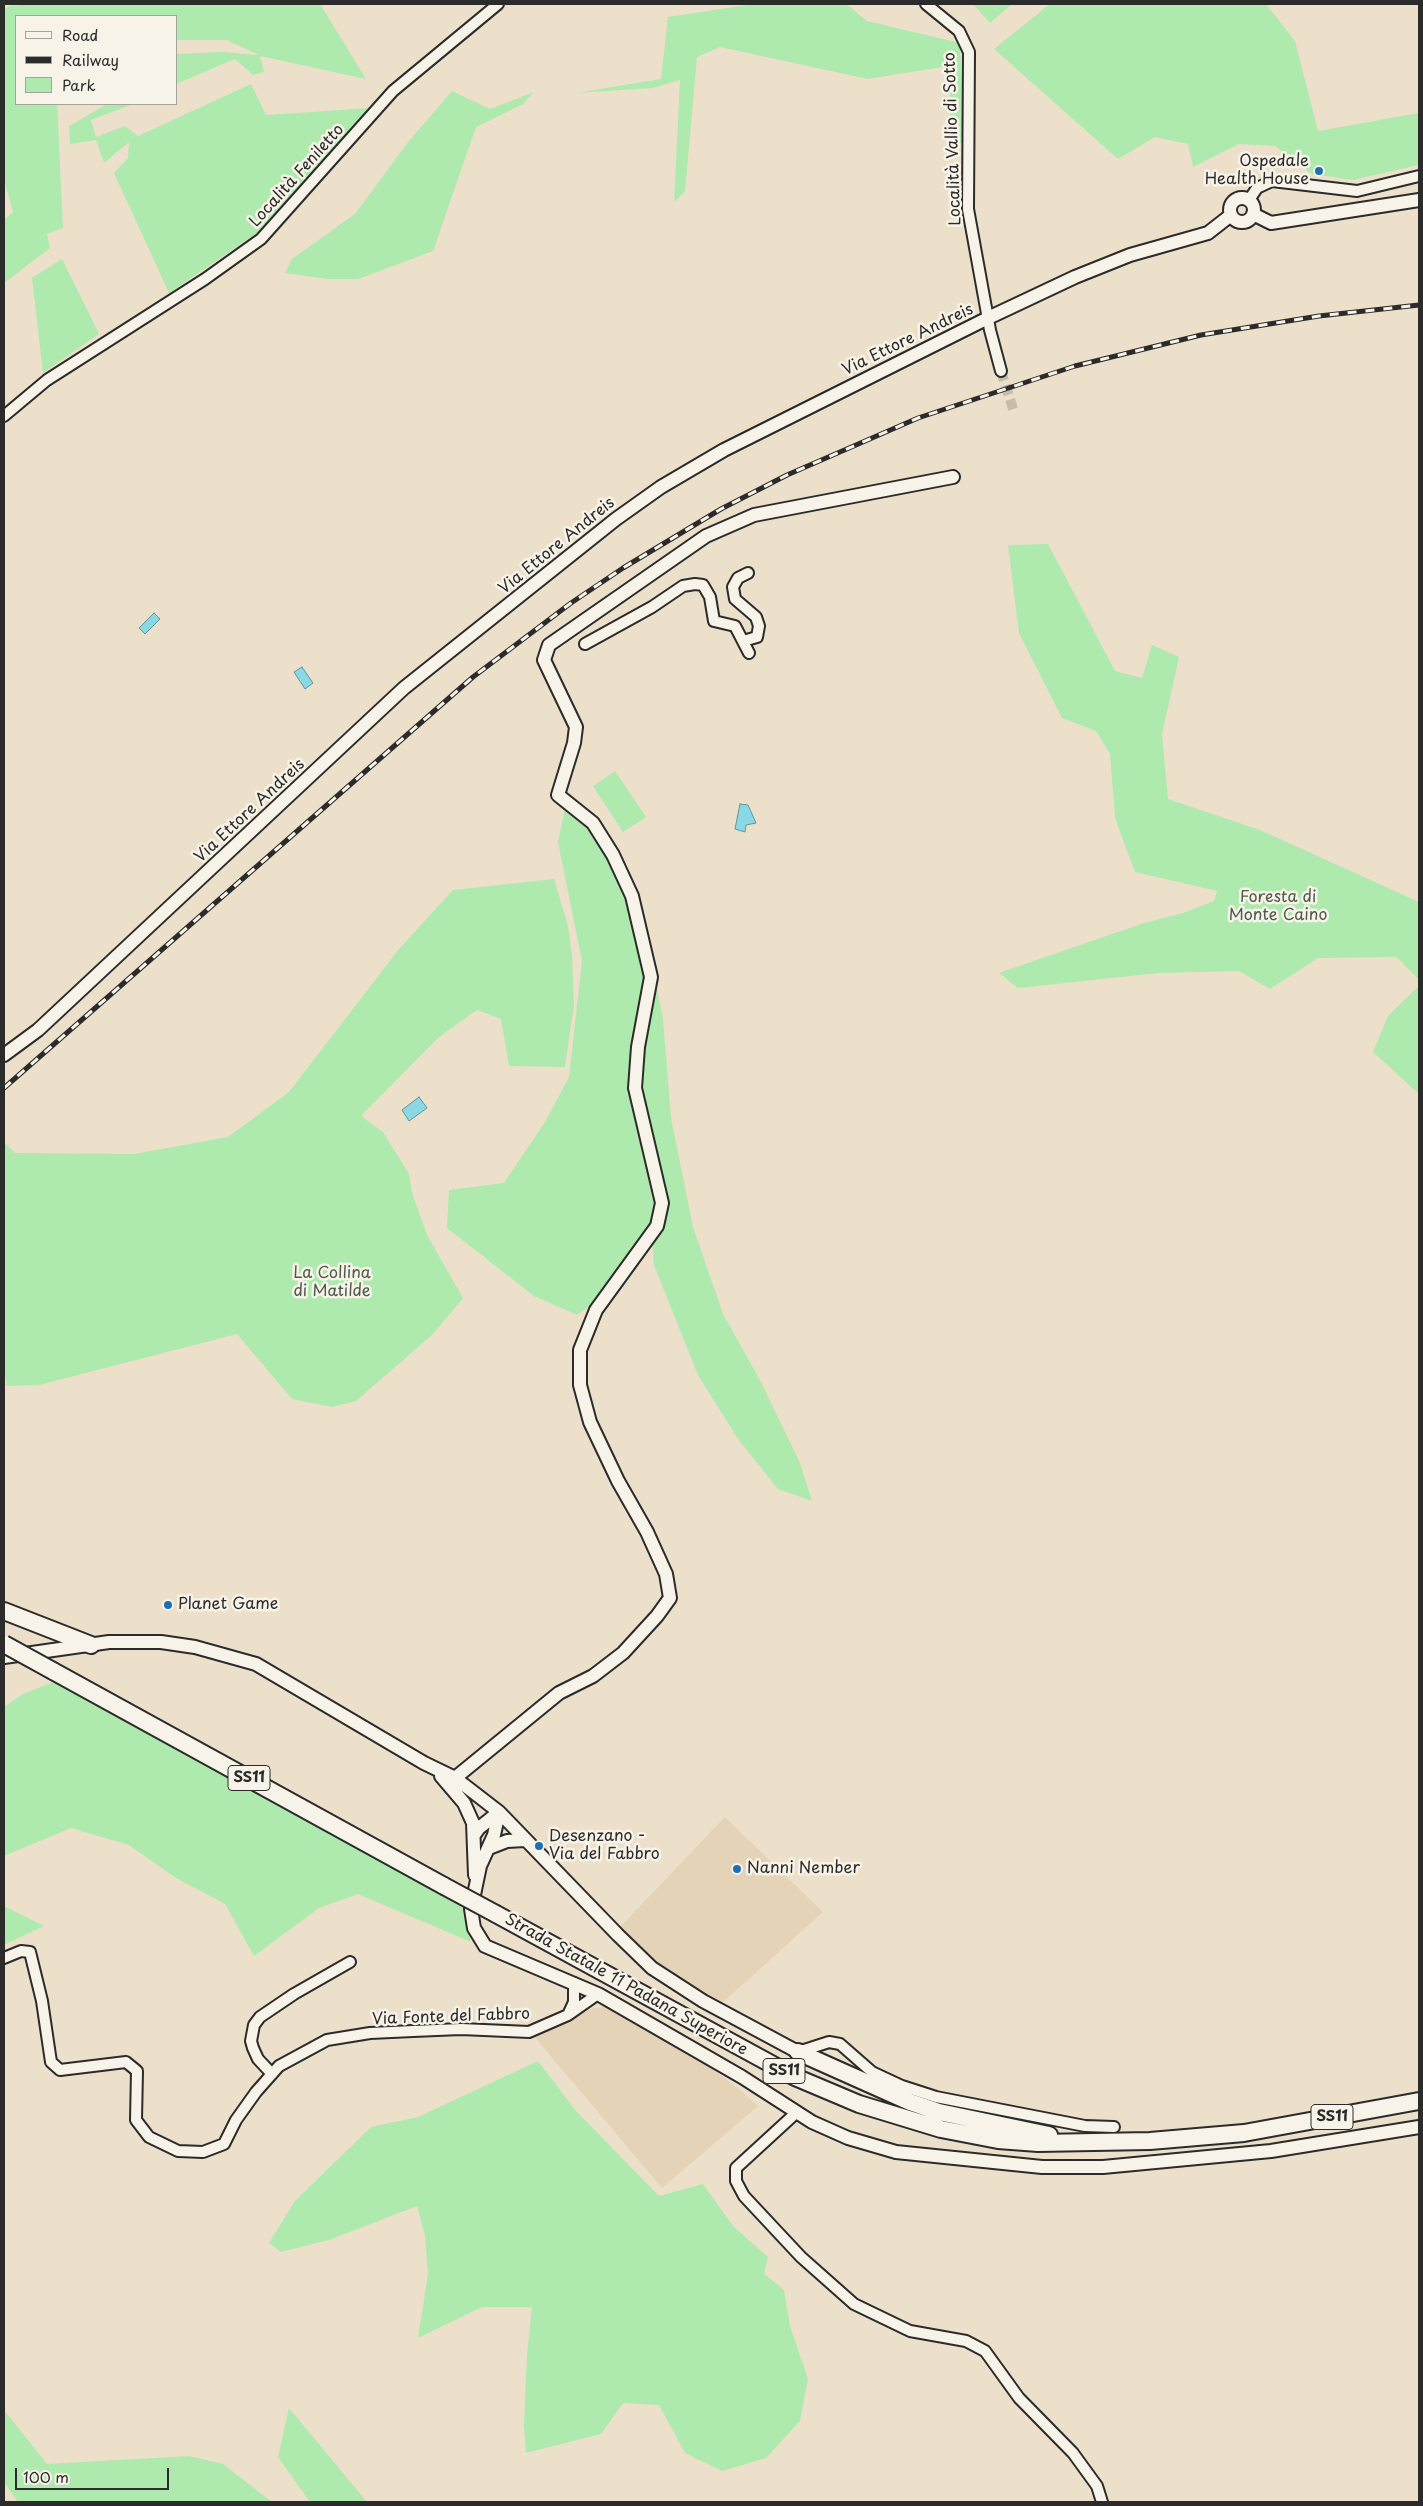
<!DOCTYPE html>
<html>
<head>
<meta charset="utf-8">
<style>
	body { margin:0 }
	#map { position:relative; width:1423px; height:2506px; overflow:hidden; background:#ece0cb; font-family:"Playpen Sans",sans-serif }
	canvas { display:block }
	.frame { position:absolute; inset:0; border:5px solid #2b2b2b; pointer-events:none }
	.legend { position:absolute; left:15px; top:15px; width:162px; height:90px; box-sizing:border-box; background:#f7f3e8; border:1px solid #a5a39c; margin:0; padding:6px 9px; list-style:none; font-size:15px; color:#2b2b2b }
	.legend li { display:flex; align-items:center; gap:10px; height:25px }
	.legend b { width:25px; border:1px solid #a5a39c }
	.scale { position:absolute; left:15px; top:2468px; width:154px; height:22px; box-sizing:border-box; border:2px solid #2b2b2b; border-top:0; padding-left:6px; font-size:15px; line-height:18px; white-space:nowrap; color:#2b2b2b; -webkit-text-stroke:4px #f7f3e8; paint-order:stroke }
</style>
</head>
<body>
<div id="map">
<canvas width="1423" height="2506"></canvas>
<div class="frame"></div>
<ul class="legend">
<li><b style="height:6px;background:#f7f3e8"></b>Road</li>
<li><b style="height:6px;background:#2b2b2b"></b>Railway</li>
<li><b style="height:14px;background:#aee9ae"></b>Park</li>
</ul>
<div class="scale">100 m</div>
</div>
<script>
const ctx = document.querySelector('canvas').getContext('2d');
ctx.lineJoin = 'round';
function fillPath(path, color) { ctx.fillStyle = color; ctx.fill(path, 'evenodd'); }
const toPath = rows => new Path2D(rows.map(r => 'M' + r).join(''));
function trace(path, color, width, dash) { ctx.strokeStyle = color; ctx.lineWidth = width; ctx.lineCap = dash ? 'butt' : 'round'; ctx.setLineDash(dash || []); ctx.stroke(path); }
function write(font, color, halo, rows, align = 'center') {
  ctx.font = font + ' "Playpen Sans",sans-serif'; ctx.lineWidth = 5; ctx.setLineDash([]); ctx.textBaseline = 'middle'; ctx.strokeStyle = halo; ctx.fillStyle = color; for (const [text, x, y, turn = 0] of rows) {
    ctx.save(); ctx.translate(x, y); ctx.rotate((+turn || 0) * Math.PI / 180); ctx.textAlign = isNaN(turn) ? turn : align; if (halo) ctx.strokeText(text, 0, 0); ctx.fillText(text, 0, 0); ctx.restore();
  }
}
fillPath(toPath([
	[725,1817,823,1912,721,2004,691,1988,657,1963,620,1927],
	[603,2007,642,2018,738,2088,758,2106,662,2188,533,2035,563,2024,593,2008]
]), '#e4d3b6');
fillPath(toPath([
	[32,4,320,4,366,79,260,56,264,72,253,75,235,59,176,84,176,54,221,52,259,55,227,40,176,40,176,16,16,16,16,104,57,104,63,228,47,234,50,248,4,283,4,220,13,212,4,179,4,9,10,6],
	[754,4,846,4,867,21,960,43,964,145,950,135,950,88,942,67,868,79,720,47,697,57,685,192,674,202,680,80,653,88,576,93,661,79,668,17],
	[973,4,1012,4,990,23],
	[1050,4,1266,4,1295,41,1318,131,1419,113,1419,165,1353,180,1312,174,1275,146,1239,144,1193,167,1188,144,1155,137,1118,159,994,49],
	[251,84,266,115,369,108,257,233,169,293,114,173,128,158,129,142,104,163,96,140,70,144,69,126,107,104,133,104,91,120,96,137,125,126,138,136],
	[452,91,490,109,534,92,523,104,476,127,433,251,358,279,328,279,285,273,292,259,355,214,409,141],
	[62,259,99,334,43,373,32,278],
	[1048,544,1115,671,1142,678,1152,645,1179,657,1162,734,1168,799,1260,830,1419,902,1419,980,1397,957,1318,958,1270,989,1239,971,1159,973,1018,988,999,973,1144,923,1183,913,1214,901,1217,891,1135,872,1115,818,1110,754,1096,731,1062,718,1019,633,1008,545],
	[615,771,646,817,623,832,593,786],
	[567,799,576,802,642,912,663,1019,671,1118,693,1227,723,1314,761,1382,800,1463,812,1501,778,1489,738,1439,698,1375,654,1265,652,1239,622,1284,577,1315,534,1296,447,1228,449,1190,504,1183,545,1122,569,1077,582,961,558,842],
	[554,879,568,926,572,955,574,1005,565,1067,509,1066,501,1019,477,1010,439,1037,361,1116,383,1132,409,1174,412,1193,428,1237,463,1298,433,1334,356,1401,332,1407,292,1399,237,1334,39,1385,7,1386,4,1371,4,1142,15,1153,134,1154,228,1137,289,1092,399,949,453,890],
	[1419,986,1419,1094,1373,1052,1388,1016],
	[54,1682,235,1775,461,1904,471,1942,358,1894,319,1908,254,1956,225,1904,176,1878,129,1845,71,1828,4,1856,4,1707,23,1694],
	[4,1906,44,1926,4,1945],
	[538,2061,576,2111,659,2196,703,2184,733,2226,768,2257,764,2274,784,2290,790,2326,808,2379,800,2421,766,2458,722,2471,685,2453,659,2405,623,2403,601,2434,526,2453,524,2426,527,2354,532,2307,482,2307,418,2338,428,2274,425,2235,417,2206,329,2240,281,2252,269,2243,295,2201,371,2127,418,2117],
	[289,2408,367,2502,310,2502,278,2457],
	[4,2410,47,2464,189,2456,223,2464,272,2502,18,2502,4,2482]
]), '#aee9ae');
const water = toPath([
	[154,613,160,619,145,634,139,628,154,613],
	[302,667,313,683,305,689,294,672,302,667],
	[740,804,748,805,756,823,746,825,745,832,735,829,740,804],
	[419,1097,427,1108,409,1121,402,1110,419,1097]
]);
fillPath(water, '#89d9e5');
trace(water, '#63939b', 1);
trace(toPath([
	[1001,371,1014,412]
]), '#c5bcab', 10, [10, 5]);
const minor = toPath([
	[926,4,959,31,969,52,968,209,990,330,1001,371],
	[1249,200,1257,188,1272,181,1357,191,1419,176],
	[4,416,47,380,205,279,261,239,393,91,498,4],
	[743,641,757,637,759,626,756,617,735,599,733,587,738,578,748,573],
	[585,644,652,607,683,586,695,584,703,585,710,597,714,621,735,626,749,653],
	[4,1958,21,1951,30,1952,42,2001,51,2062,60,2070,126,2062,137,2071,136,2120,149,2137,178,2151,203,2152,224,2144,236,2120,256,2092,279,2066,327,2040,370,2033,413,2031,461,2029,529,2032,568,2015,598,1994],
	[568,2015,574,2002,574,1983],
	[798,2052,829,2042,840,2044,872,2072,902,2086,936,2097,1085,2126,1114,2127],
	[272,2074,258,2059,253,2048,251,2041,254,2025,260,2017,294,1994,350,1962],
	[797,2112,736,2168,736,2181,744,2196,801,2257,854,2304,910,2331,966,2341,985,2351,1019,2398,1073,2453,1097,2486,1102,2502]
]);
const tertiary = toPath([
	'1230 210a12 12 0 1 1 24 0a12 12 0 1 1-24 0Z',
	[1253,214,1271,223,1419,200],
	[4,1055,38,1030,404,688,616,519,661,487,724,450,988,318,1075,277,1130,255,1208,233,1231,215],
	[4,1657,109,1642,161,1642,195,1647,256,1664,424,1763,455,1778,499,1812,618,1935,652,1968,703,2001,798,2052],
	[441,1776,464,1803,473,1823,475,1875],
	[455,1778,559,1693,593,1676,623,1653,657,1616,670,1598,666,1574,647,1532,618,1481,590,1422,580,1385,580,1350,596,1310,657,1226,662,1203,635,1088,638,1047,651,977,632,896,613,855,593,823,558,795,574,743,576,727,544,660,549,645,706,536,754,515,953,477],
	[499,1812,494,1835,480,1866,471,1909,474,1928,485,1946,598,1994,742,2077,812,2122,848,2138,896,2152,1042,2167,1103,2167,1271,2151,1419,2127],
	[474,1835,479,1828,499,1812],
	[489,1848,507,1841,525,1840]
]);
const trunk = toPath([
	[4,1611,91,1645],
	[53,1671,444,1886],
	[496,1914,795,2077,859,2104,941,2129,998,2140,1038,2143,1150,2141,1244,2133,1419,2101],
	[798,2052,910,2102,939,2112,1049,2135]
]);
trace(minor, '#2b2b2b', 14);
trace(tertiary, '#2b2b2b', 16);
trace(trunk, '#2b2b2b', 20);
trace(minor, '#f7f3e8', 10);
trace(tertiary, '#f7f3e8', 12);
trace(trunk, '#f7f3e8', 16);
const rail = toPath([
	[4,1088,473,677,571,603,623,568,721,509,787,475,918,418,1075,366,1201,335,1319,316,1419,305]
]);
trace(rail, '#2b2b2b', 5);
trace(rail, '#f7f3e8', 3, [9]);
const trunkBridge = toPath([
	[4,1644,53,1671],
	[444,1886,496,1914]
]);
trace(trunkBridge, '#2b2b2b', 20, []);
trace(trunkBridge, '#f7f3e8', 16);
for (const [x, y, r, color] of [
	[1319,171,5,"#1f6fb2"],
	[168,1605,5,"#1f6fb2"],
	[539,1846,5,"#1f6fb2"],
	[737,1869,5,"#1f6fb2"]
]) { const dot = new Path2D(); dot.arc(x, y, r, 0, 2 * Math.PI); ctx.fillStyle = color; ctx.fill(dot); trace(dot, '#f7f3e8', 2); }
for (const [x, y, w] of [
	[249,1778,42],
	[784,2071,42],
	[1332,2117,42]
]) { const box = new Path2D(); box.roundRect(x - w / 2, y - 12.5, w, 25, 4); ctx.fillStyle = '#f7f3e8'; ctx.fill(box); trace(box, '#2b2b2b', 1); }
write('bold 15px', '#2b2b2b', null, [
	["SS11",249,1778],
	["SS11",784,2071],
	["SS11",1332,2117]
]);
write('16px', '#2b2b2b', '#f7f3e8', [
	["Località Vallio di Sotto",953,139,-92],
	["Località Feniletto",297,176,-48],
	["Via Ettore Andreis",908,340,-26],
	["Via Ettore Andreis",557,546,-39],
	["Via Ettore Andreis",250,811,-43],
	["Strada Statale 11 Padana Superiore",626,1985,29],
	["Via Fonte del Fabbro",451,2017,-2]
]);
write('16px', '#2b2b2b', '#f7f3e8', [
	["Ospedale",1309,162,"right"],
	["Health House",1309,180,"right"],
	["Planet Game",178,1605],
	["Desenzano -",549,1837],
	["Via del Fabbro",549,1855],
	["Nanni Nember",747,1869]
], 'left');
write('16px', '#4c5a4c', '#f7f3e8', [
	["Foresta di",1278,898],
	["Monte Caino",1278,916],
	["La Collina",332,1274],
	["di Matilde",332,1292]
]);
</script>
</body>
</html>
